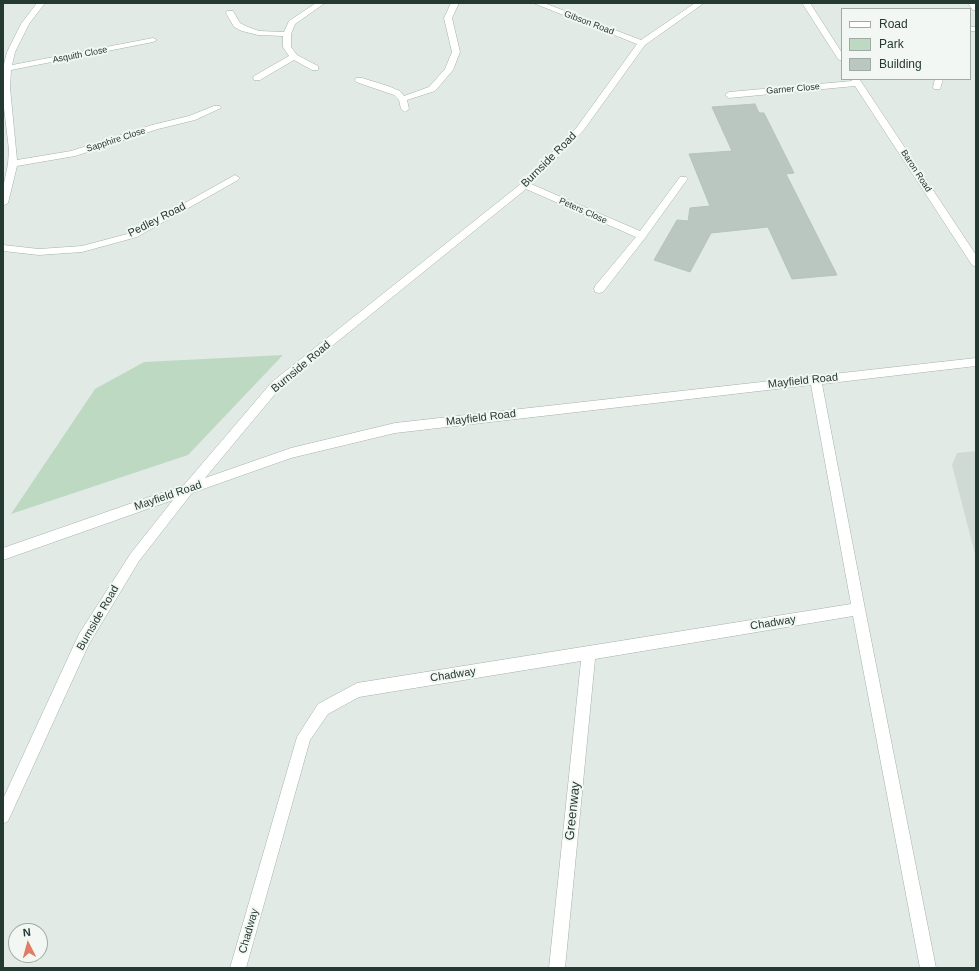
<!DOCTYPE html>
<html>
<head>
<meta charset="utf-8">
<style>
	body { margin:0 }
	#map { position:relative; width:979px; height:971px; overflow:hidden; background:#e2eae5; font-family:Helvetica,sans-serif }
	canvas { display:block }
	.frame { position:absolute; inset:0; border:4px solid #243931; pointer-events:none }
	.legend { position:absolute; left:841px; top:8px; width:130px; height:72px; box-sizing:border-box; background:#f2f7f4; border:1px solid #a0aba6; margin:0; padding:5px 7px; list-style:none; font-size:12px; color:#243931 }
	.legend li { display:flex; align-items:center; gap:8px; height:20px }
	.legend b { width:20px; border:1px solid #a0aba6 }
	.north { position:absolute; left:8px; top:923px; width:40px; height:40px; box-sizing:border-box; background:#f2f7f4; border:1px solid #a0aba6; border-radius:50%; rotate:354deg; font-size:11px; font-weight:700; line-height:16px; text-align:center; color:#243931 }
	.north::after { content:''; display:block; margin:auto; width:14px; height:18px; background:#e17c69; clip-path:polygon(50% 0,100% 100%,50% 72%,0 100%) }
</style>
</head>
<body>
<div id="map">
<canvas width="979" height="971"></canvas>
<div class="frame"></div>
<ul class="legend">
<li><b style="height:5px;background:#fff"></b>Road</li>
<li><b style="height:11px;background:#bdd9c2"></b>Park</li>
<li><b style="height:11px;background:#bac7c1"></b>Building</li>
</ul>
<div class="north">N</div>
</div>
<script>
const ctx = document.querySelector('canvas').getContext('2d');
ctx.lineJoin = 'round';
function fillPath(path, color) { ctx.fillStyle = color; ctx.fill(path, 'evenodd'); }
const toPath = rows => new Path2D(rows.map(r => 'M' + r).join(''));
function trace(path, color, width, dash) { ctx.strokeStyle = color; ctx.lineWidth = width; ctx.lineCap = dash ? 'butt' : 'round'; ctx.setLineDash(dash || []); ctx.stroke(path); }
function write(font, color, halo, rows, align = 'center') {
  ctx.font = font + ' Helvetica,sans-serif'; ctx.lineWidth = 4; ctx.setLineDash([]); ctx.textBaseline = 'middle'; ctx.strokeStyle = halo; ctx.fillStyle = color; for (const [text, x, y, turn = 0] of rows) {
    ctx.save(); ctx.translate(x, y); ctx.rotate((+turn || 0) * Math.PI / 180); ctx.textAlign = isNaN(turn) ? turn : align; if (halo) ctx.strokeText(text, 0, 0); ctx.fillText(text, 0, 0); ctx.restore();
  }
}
fillPath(toPath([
	[976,451,976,558,952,465,957,453]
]), '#d0dad4');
fillPath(toPath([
	[283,355,188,455,11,514,95,389,144,362]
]), '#bdd9c2');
const building = toPath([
	[755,104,759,113,764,113,794,173,786,174,837,275,792,279,768,227,711,233,690,272,654,260,677,220,688,221,690,208,710,206,689,154,732,151,712,107,755,104]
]);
fillPath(building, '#bac7c1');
trace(building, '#b5c3bc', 1);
const minor = toPath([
	[37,3,45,3,29,24,15,52,12,65,153,38,157,40,153,42,11,70,10,88,17,160,71,151,152,125,189,116,214,106,220,106,221,108,195,120,158,129,75,156,17,166,8,203,3,206,3,188,8,164,9,150,3,99,3,68,7,52,21,24,37,3],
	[316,3,325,3,295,24,291,34,291,47,297,55,318,66,318,70,312,70,294,60,260,80,254,80,253,78,254,76,289,56,283,47,283,36,258,35,242,31,234,27,226,13,227,11,233,11,240,23,248,27,259,31,284,32,289,21,316,3],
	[451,3,459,3,452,18,460,52,453,70,435,91,407,100,409,109,405,112,401,109,399,100,394,95,356,82,355,80,356,78,362,78,388,86,400,91,404,96,429,87,445,69,452,52,444,18,451,3],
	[533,3,544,3,641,40,695,3,704,3,645,45,583,131,531,184,640,231,680,177,686,177,688,179,686,181,645,238,603,292,599,293,595,292,594,289,595,286,636,237,526,189,280,388,205,478,291,448,395,423,976,358,976,366,822,384,865,609,936,968,920,968,853,616,595,659,565,968,549,968,581,661,359,697,328,714,310,740,246,968,230,968,297,737,318,704,357,683,851,604,811,385,395,433,291,458,192,493,139,561,89,644,8,821,3,824,3,799,79,634,131,553,173,500,3,560,3,548,184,485,272,382,522,183,577,127,637,44,533,3],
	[802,3,810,3,842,53,842,61,838,59,802,3],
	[968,3,976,3,976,10,973,10,968,3],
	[970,27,976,27,976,31,970,31,970,27],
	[851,79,859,79,862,83,976,255,976,267,972,265,855,86,729,98,725,95,729,92,852,81,851,79],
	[935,79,943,79,940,89,934,89,933,87,935,79],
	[235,175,240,178,238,180,137,237,82,252,39,255,3,251,3,245,39,249,82,246,131,233,235,175]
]);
trace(minor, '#a5b1ab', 1);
fillPath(minor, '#fff');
write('9px', '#243931', '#f2f7f4', [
	["Gibson Road",589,23,21],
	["Asquith Close",80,55,-11],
	["Garner Close",793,89,-5],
	["Sapphire Close",116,140,-18],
	["Baron Road",916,171,57],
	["Peters Close",583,211,24]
]);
write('11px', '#243931', '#f2f7f4', [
	["Burnside Road",549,160,-45],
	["Pedley Road",157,220,-27],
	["Burnside Road",301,367,-40],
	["Mayfield Road",803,381,-6],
	["Mayfield Road",481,418,-7],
	["Mayfield Road",168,496,-19],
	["Burnside Road",98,618,-60],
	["Chadway",773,623,-9],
	["Chadway",453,675,-9],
	["Chadway",249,931,-74]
]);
write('13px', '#243931', '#f2f7f4', [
	["Greenway",573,811,-84]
]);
</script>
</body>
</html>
